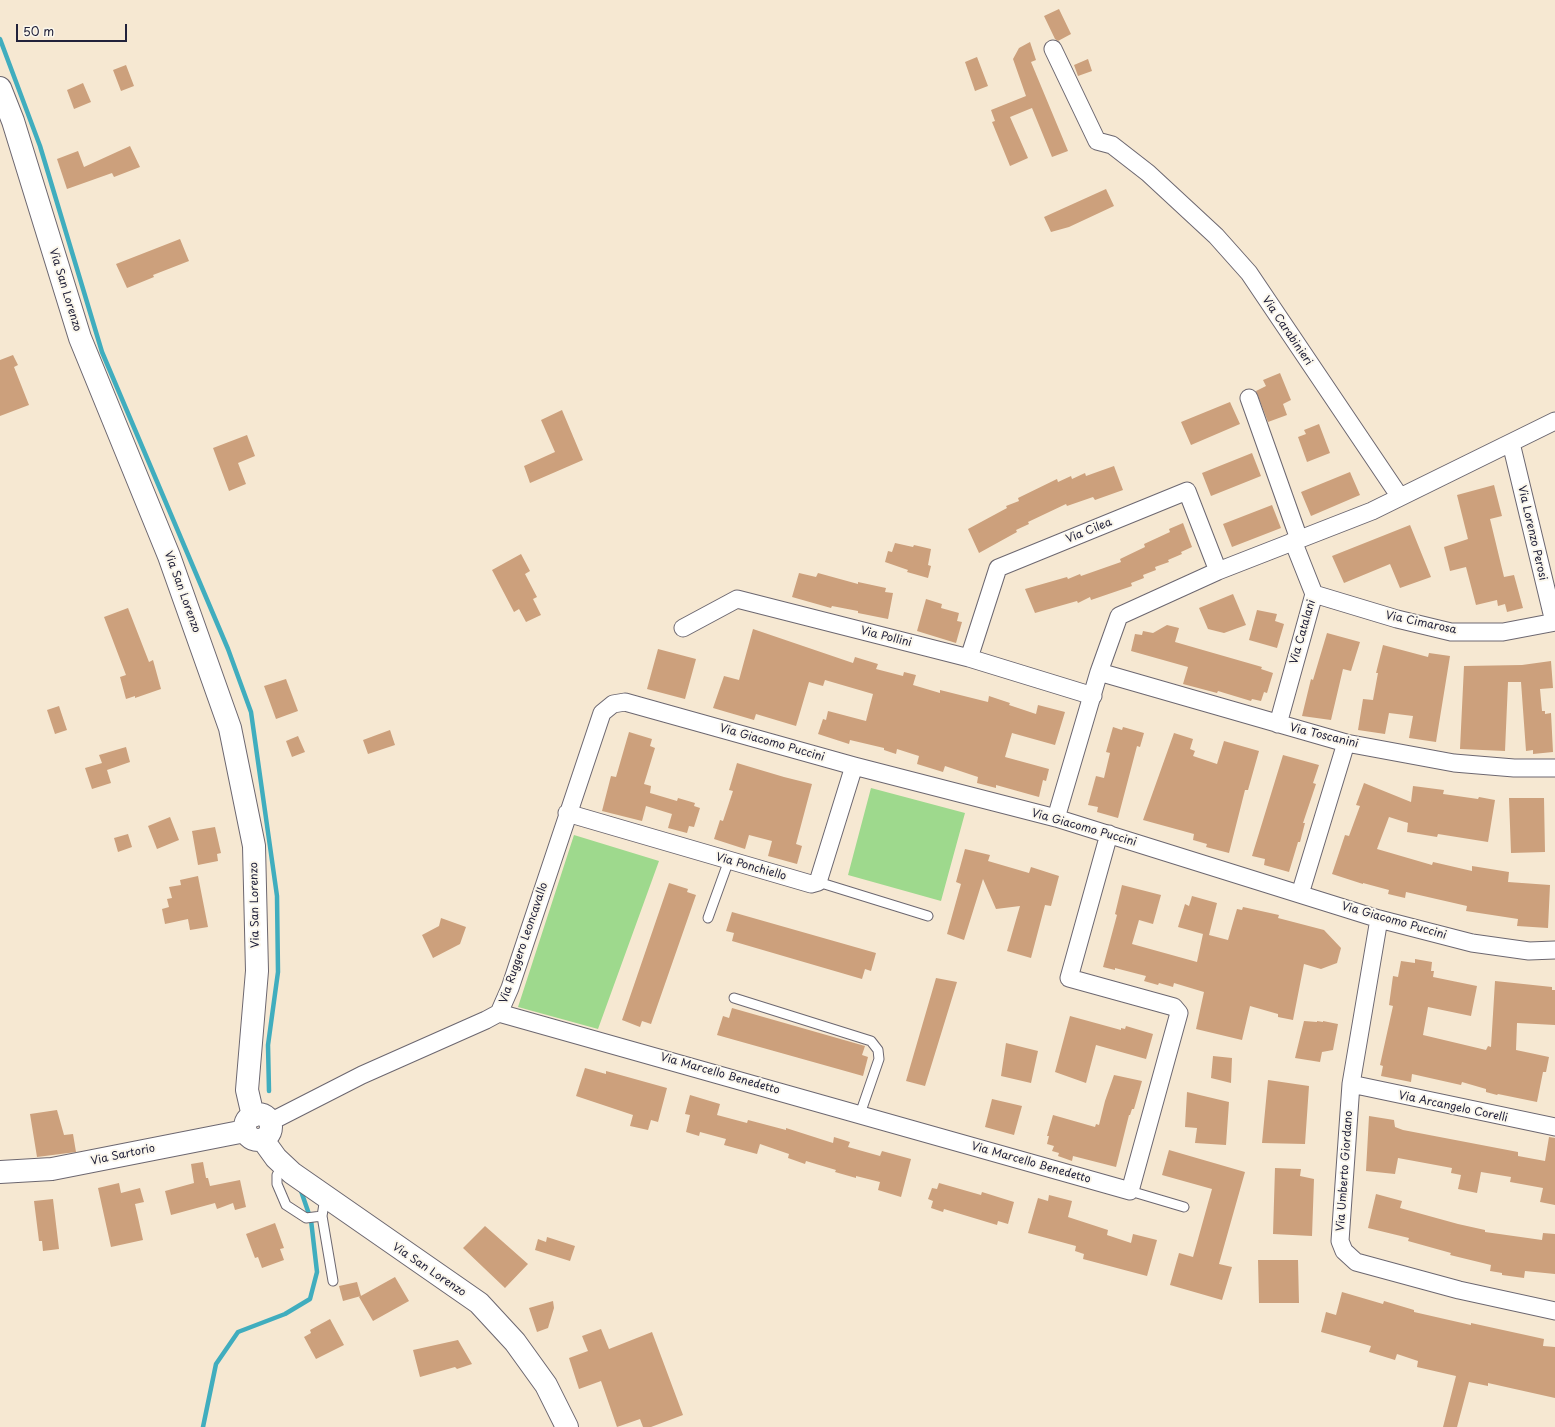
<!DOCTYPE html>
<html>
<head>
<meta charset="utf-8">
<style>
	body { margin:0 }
	#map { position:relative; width:1555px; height:1427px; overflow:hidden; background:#f6e8d2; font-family:"Playpen Sans",sans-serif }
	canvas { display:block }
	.scale { position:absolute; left:16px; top:24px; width:111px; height:18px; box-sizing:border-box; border:2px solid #22223b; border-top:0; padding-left:5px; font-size:12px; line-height:14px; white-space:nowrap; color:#22223b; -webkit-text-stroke:3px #fbf7ec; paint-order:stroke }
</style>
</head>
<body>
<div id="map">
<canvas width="1555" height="1427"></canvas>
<div class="scale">50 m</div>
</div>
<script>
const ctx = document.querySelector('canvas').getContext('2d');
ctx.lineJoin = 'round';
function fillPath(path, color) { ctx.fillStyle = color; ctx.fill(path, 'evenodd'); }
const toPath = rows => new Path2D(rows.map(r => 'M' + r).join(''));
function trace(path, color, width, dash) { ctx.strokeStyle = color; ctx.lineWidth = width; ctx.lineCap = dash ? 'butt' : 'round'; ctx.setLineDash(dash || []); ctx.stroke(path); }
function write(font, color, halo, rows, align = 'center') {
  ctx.font = font + ' "Playpen Sans",sans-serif'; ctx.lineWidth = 4; ctx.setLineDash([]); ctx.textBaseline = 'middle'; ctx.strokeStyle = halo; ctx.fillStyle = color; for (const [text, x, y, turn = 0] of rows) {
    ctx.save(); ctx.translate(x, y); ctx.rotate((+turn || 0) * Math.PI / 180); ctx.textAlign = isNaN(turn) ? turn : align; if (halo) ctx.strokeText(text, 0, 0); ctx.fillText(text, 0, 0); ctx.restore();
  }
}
fillPath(toPath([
	[871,788,965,813,941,901,848,875],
	[574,835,659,861,598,1029,518,1007]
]), '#9ed98d');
trace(toPath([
	[0,39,40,146,102,352,228,649,251,712,277,896,278,972,268,1045,269,1091],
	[203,1427,216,1364,238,1332,285,1314,310,1299,317,1272,311,1220,300,1188]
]), '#40adbe', 4.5);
fillPath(toPath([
	[1059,9,1071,34,1058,41,1055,39,1044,16],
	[1030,42,1036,60,1031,62,1068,151,1052,157,1032,108,1010,117,1028,158,1010,166,992,122,995,121,991,110,1026,96,1013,59,1019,48],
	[977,57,988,86,975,91,965,62],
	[1088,59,1092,71,1078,76,1074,65],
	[126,65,134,86,121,91,113,70],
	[83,83,91,102,74,109,67,90],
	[130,146,140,167,114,177,112,173,67,189,57,159,78,151,84,167],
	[1106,189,1114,206,1069,227,1051,232,1044,217],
	[180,239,189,261,153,275,154,277,127,288,116,264],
	[13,355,18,365,14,367,29,405,0,416,0,360],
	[1280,373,1291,400,1283,404,1287,415,1268,422,1256,391,1266,386,1263,380],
	[1230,402,1240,424,1191,445,1181,422],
	[562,410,583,460,530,483,524,466,555,452,541,420],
	[1319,424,1330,453,1307,462,1298,437,1306,434,1304,430],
	[247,435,255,456,238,463,246,484,229,491,213,448],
	[1252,453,1261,476,1211,496,1202,473],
	[1114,466,1123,490,1095,500,1093,497,1067,506,1066,504,1028,522,1029,524,1016,530,1017,532,979,553,968,529,1007,508,1006,506,1019,501,1018,498,1057,479,1058,482,1071,476,1072,479,1085,473,1086,476],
	[1350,472,1360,495,1311,516,1301,492],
	[1494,485,1502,516,1490,519,1504,577,1514,575,1523,608,1507,612,1505,604,1498,606,1497,600,1476,605,1466,567,1450,571,1444,547,1468,539,1457,495],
	[1272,505,1281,528,1232,547,1223,524],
	[1183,523,1192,547,1181,552,1182,554,1168,560,1169,562,1155,567,1156,570,1143,575,1144,578,1131,583,1132,586,1091,600,1090,597,1078,603,1077,601,1035,613,1025,589,1067,577,1068,579,1080,574,1081,576,1121,562,1120,559,1145,547,1144,544,1170,532,1169,529],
	[1410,525,1431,577,1400,588,1390,564,1344,583,1332,556],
	[895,543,913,547,914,545,931,549,928,565,931,566,928,578,907,572,908,570,885,562,888,551,892,552],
	[521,554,530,571,525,574,537,597,533,599,541,615,526,622,519,609,514,612,492,570],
	[799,573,816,577,818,573,858,584,858,582,886,588,885,592,893,593,888,619,858,613,858,611,832,606,831,608,792,597],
	[1233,594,1246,625,1224,633,1208,629,1199,608],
	[926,599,942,604,941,608,959,613,957,621,962,622,956,643,917,631],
	[128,608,149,662,153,660,161,689,135,698,135,696,126,699,120,677,126,675,104,617],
	[1257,610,1277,614,1275,621,1284,624,1277,648,1249,640],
	[1167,625,1179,628,1175,642,1262,667,1261,669,1273,673,1267,693,1264,692,1261,701,1252,699,1251,701,1218,691,1217,693,1183,684,1188,667,1131,651,1135,634,1142,635,1143,631,1153,633],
	[753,629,853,663,855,657,878,664,876,669,903,676,904,672,916,675,913,685,940,693,940,690,988,702,989,696,1010,703,1009,705,1036,714,1038,705,1065,712,1055,745,1012,733,1005,757,1049,769,1046,781,1043,780,1039,797,996,785,996,788,977,783,978,777,945,766,943,772,917,764,919,756,897,749,896,754,884,750,884,748,850,740,849,744,818,734,823,719,826,720,828,711,866,721,873,694,825,680,823,686,809,682,796,726,756,714,754,720,713,708,724,676,739,680],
	[1327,633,1360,642,1351,671,1343,669,1331,720,1302,716,1311,679,1313,680],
	[1383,645,1428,657,1429,653,1450,656,1436,742,1409,738,1413,716,1389,713,1385,734,1358,730,1363,699,1373,700,1378,673,1376,673],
	[658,649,696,659,685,699,647,689],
	[1551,661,1553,688,1540,689,1542,711,1545,711,1545,714,1551,713,1553,752,1533,754,1533,750,1526,751,1521,682,1508,682,1505,751,1460,749,1464,666,1522,665],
	[286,679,298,711,276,719,264,686],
	[59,706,67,730,55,734,47,710],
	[1113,727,1122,730,1123,727,1144,733,1140,747,1137,746,1118,818,1097,812,1098,807,1088,805,1096,776,1104,778,1110,753,1106,752],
	[390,730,395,745,368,754,363,740],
	[629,732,652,739,650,746,655,748,644,784,651,786,650,793,677,801,678,798,695,803,694,806,700,808,694,827,689,826,687,833,668,828,672,814,646,806,642,821,602,811,611,776,616,777],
	[1174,733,1193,739,1190,749,1195,751,1193,756,1217,764,1224,741,1259,751,1248,790,1245,790,1229,853,1206,847,1207,844,1193,840,1194,834,1143,820],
	[298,736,305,752,292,757,286,741],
	[126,747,130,762,107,770,111,783,92,789,85,768,102,763,99,755],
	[1283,755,1319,765,1313,783,1316,784,1303,823,1305,823,1300,842,1298,842,1289,872,1264,865,1265,859,1252,856],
	[737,763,784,777,812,784,796,844,802,846,797,864,768,856,772,841,749,835,745,849,714,839,720,820,723,821,733,791,729,790],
	[1364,783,1411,802,1413,786,1444,790,1443,794,1478,799,1479,797,1495,800,1488,842,1438,834,1437,837,1407,832,1408,823,1389,817,1377,849,1432,865,1433,862,1472,871,1472,866,1509,872,1508,882,1550,885,1548,928,1517,926,1518,919,1466,911,1467,906,1406,892,1405,898,1388,894,1389,890,1363,883,1363,884,1332,874,1345,835,1349,836,1360,806,1356,805],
	[1509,798,1544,798,1545,852,1511,853],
	[170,817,179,840,157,849,148,826],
	[215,827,221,853,217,854,218,861,198,865,192,831],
	[128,834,132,847,118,852,114,838],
	[965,849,990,855,988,861,1029,873,1031,867,1059,876,1051,906,1045,905,1031,958,1007,951,1020,906,996,909,983,879,964,940,947,934,961,884,956,882],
	[198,876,208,927,190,930,188,919,165,924,162,909,169,907,167,899,172,898,169,887,181,885,180,880],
	[669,883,688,889,687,892,696,895,651,1024,642,1021,640,1027,622,1020],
	[1122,885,1161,895,1153,924,1139,920,1132,944,1197,962,1203,934,1178,927,1185,904,1189,906,1192,896,1217,903,1209,935,1228,940,1237,909,1242,910,1243,907,1279,915,1278,918,1324,930,1341,948,1337,963,1321,969,1304,964,1293,1020,1278,1017,1278,1014,1250,1006,1242,1040,1196,1029,1204,992,1174,983,1173,987,1159,983,1158,985,1144,981,1146,976,1115,968,1115,970,1103,967,1117,915,1115,914],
	[732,912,876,953,871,971,865,969,862,979,732,941,734,933,726,931],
	[441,918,466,927,460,944,433,958,422,935,439,926],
	[1415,959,1432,962,1431,971,1434,971,1433,977,1477,986,1471,1016,1428,1007,1423,1035,1486,1050,1488,1046,1491,1047,1495,981,1552,987,1552,990,1555,990,1555,1025,1517,1023,1516,1050,1549,1057,1546,1072,1543,1072,1537,1102,1498,1094,1497,1095,1486,1092,1486,1089,1462,1082,1461,1085,1412,1074,1411,1082,1381,1076,1383,1066,1380,1065,1393,1006,1389,1005,1393,976,1398,977,1401,961,1415,963],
	[936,978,957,982,925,1086,906,1081],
	[732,1008,865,1046,862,1055,868,1057,863,1076,717,1035,723,1016,729,1018],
	[1070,1016,1121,1030,1121,1028,1125,1029,1126,1026,1153,1034,1146,1059,1096,1045,1086,1083,1055,1072],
	[1304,1021,1317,1022,1317,1021,1323,1022,1323,1021,1338,1024,1333,1050,1322,1052,1320,1062,1295,1058],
	[1006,1043,1038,1051,1031,1083,1001,1076],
	[1213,1056,1232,1058,1231,1083,1211,1078],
	[585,1068,606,1074,606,1071,667,1088,658,1122,651,1120,648,1130,630,1126,633,1115,576,1096],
	[1114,1075,1142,1081,1134,1109,1132,1109,1130,1115,1129,1115,1116,1167,1073,1156,1072,1161,1058,1156,1059,1153,1052,1151,1054,1146,1047,1144,1049,1136,1047,1136,1053,1115,1095,1127,1096,1124,1099,1125,1105,1101],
	[1268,1080,1309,1086,1305,1144,1262,1143],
	[1187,1092,1229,1102,1226,1145,1195,1143,1197,1128,1185,1127],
	[690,1095,720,1104,717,1115,747,1123,748,1120,786,1130,786,1128,833,1143,834,1137,850,1142,848,1147,880,1156,882,1151,911,1159,901,1197,878,1190,880,1182,856,1176,856,1178,835,1172,836,1170,806,1161,805,1164,788,1158,789,1154,760,1144,757,1154,724,1145,726,1139,700,1132,699,1136,686,1132,690,1115,685,1114],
	[992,1099,1022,1106,1014,1135,985,1127],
	[57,1110,64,1135,73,1134,76,1152,37,1157,30,1114],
	[1369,1116,1394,1120,1395,1127,1403,1130,1518,1152,1518,1156,1545,1161,1549,1137,1555,1138,1555,1205,1540,1202,1543,1188,1510,1182,1511,1177,1481,1172,1477,1193,1458,1189,1461,1175,1451,1173,1452,1168,1398,1158,1395,1174,1366,1171],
	[1169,1150,1245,1172,1219,1264,1232,1267,1222,1300,1170,1285,1179,1253,1193,1257,1212,1189,1162,1175],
	[203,1162,206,1178,208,1178,210,1186,240,1180,246,1207,235,1210,233,1203,217,1209,215,1203,171,1215,165,1191,194,1183,191,1164],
	[1275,1168,1301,1169,1300,1176,1314,1179,1312,1236,1273,1234],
	[119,1183,121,1193,140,1188,144,1202,135,1204,143,1240,111,1247,98,1188],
	[939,1183,981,1195,982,1192,1014,1202,1008,1224,998,1221,997,1225,944,1209,943,1212,931,1208,933,1201,928,1199,932,1188,937,1189],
	[1376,1194,1402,1201,1400,1208,1458,1224,1485,1230,1485,1232,1542,1240,1543,1233,1555,1234,1555,1274,1525,1271,1524,1278,1502,1275,1502,1273,1490,1271,1491,1265,1450,1255,1451,1253,1408,1241,1409,1238,1368,1228],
	[1049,1195,1072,1201,1068,1217,1108,1230,1107,1235,1131,1243,1133,1234,1157,1240,1147,1276,1083,1259,1084,1254,1075,1251,1076,1246,1028,1233,1038,1198,1048,1201],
	[53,1199,59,1249,43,1251,42,1241,39,1241,34,1201],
	[275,1223,284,1248,280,1249,284,1260,262,1268,258,1257,255,1258,246,1234],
	[485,1226,528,1264,505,1288,463,1248],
	[547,1237,575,1246,570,1261,535,1250,538,1239,546,1242],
	[1258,1260,1298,1260,1299,1303,1259,1303],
	[395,1277,409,1301,373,1321,359,1297],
	[357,1282,361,1296,343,1301,339,1286],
	[1342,1292,1383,1304,1384,1301,1414,1310,1414,1312,1471,1325,1471,1323,1544,1339,1543,1346,1555,1347,1555,1398,1488,1383,1488,1386,1469,1382,1457,1427,1443,1427,1456,1376,1417,1367,1418,1361,1397,1354,1395,1360,1369,1352,1371,1346,1321,1332,1326,1312,1336,1315],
	[553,1301,554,1308,548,1328,537,1332,529,1308],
	[330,1319,344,1345,316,1359,304,1337,311,1333,310,1330],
	[601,1329,609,1349,652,1332,683,1415,651,1427,643,1427,640,1419,617,1427,601,1381,579,1389,569,1358,588,1351,582,1336],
	[458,1340,472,1364,457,1369,455,1367,420,1377,413,1350]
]), '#cca07c');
const lane = toPath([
	[818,882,928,916],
	[708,918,729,860],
	[734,998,871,1041,878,1050,879,1059,860,1114],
	[283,1166,277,1175,277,1184,286,1205,306,1218,322,1216],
	[1130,1191,1184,1207],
	[325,1198,322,1216,333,1281]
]);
const street = toPath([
	[1053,49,1097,141,1112,145,1148,173,1216,236,1249,273,1400,497],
	[1249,398,1299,539],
	[1511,443,1554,622],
	[1314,594,1397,619,1451,632,1503,632,1555,622],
	[683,628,737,599,969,658,1093,696],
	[969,658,998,568,1187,491,1218,571],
	[1099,672,1346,743,1454,763,1514,768,1555,768],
	[1278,724,1314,594,1293,541],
	[567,813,811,884,818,882,854,766],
	[1056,818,1099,672,1119,616,1218,571,1372,511,1555,421],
	[1300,894,1346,743],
	[1379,919,1351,1084,1340,1241,1344,1251,1356,1262,1459,1290,1555,1311],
	[499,1013,1130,1191,1179,1013,1174,1007,1069,978,1109,834],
	[1351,1084,1555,1127],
	[270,1122,362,1075,486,1020,499,1013,510,988,602,713,613,704,625,702,854,766,1056,818,1379,919,1472,943,1529,951,1555,950]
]);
const secondary = toPath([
	[0,88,13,121,80,338,169,556,230,728,254,846,257,971,247,1090,253,1116],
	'245 1127a13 13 0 1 1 26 0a13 13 0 1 1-26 0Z',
	[263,1140,276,1158,292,1173,479,1303,515,1342,546,1385,567,1427],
	[0,1172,52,1169,245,1131]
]);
trace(lane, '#6c6770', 11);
trace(street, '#6c6770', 19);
trace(secondary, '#6c6770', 24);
trace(lane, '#fff', 9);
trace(street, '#fff', 17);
trace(secondary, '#fff', 22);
write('11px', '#22223b', '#fbf7ec', [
	["Via San Lorenzo",65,290,73],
	["Via Carabinieri",1287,331,56],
	["Via Cilea",1089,531,-22],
	["Via Lorenzo Perosi",1532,533,77],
	["Via San Lorenzo",182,592,70],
	["Via Cimarosa",1421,623,12],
	["Via Catalani",1303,632,-74],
	["Via Pollini",886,637,14],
	["Via Toscanini",1324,736,14],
	["Via Giacomo Puccini",772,743,16],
	["Via Giacomo Puccini",1084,828,16],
	["Via Ponchiello",751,867,16],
	["Via San Lorenzo",255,905,-91],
	["Via Giacomo Puccini",1394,921,16],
	["Via Ruggero Leoncavallo",524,943,-71],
	["Via Marcello Benedetto",720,1074,16],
	["Via Arcangelo Corelli",1453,1107,12],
	["Via Sartorio",123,1155,-12],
	["Via Marcello Benedetto",1031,1163,16],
	["Via Umberto Giordano",1345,1171,-86],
	["Via San Lorenzo",429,1270,34]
]);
</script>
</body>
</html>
